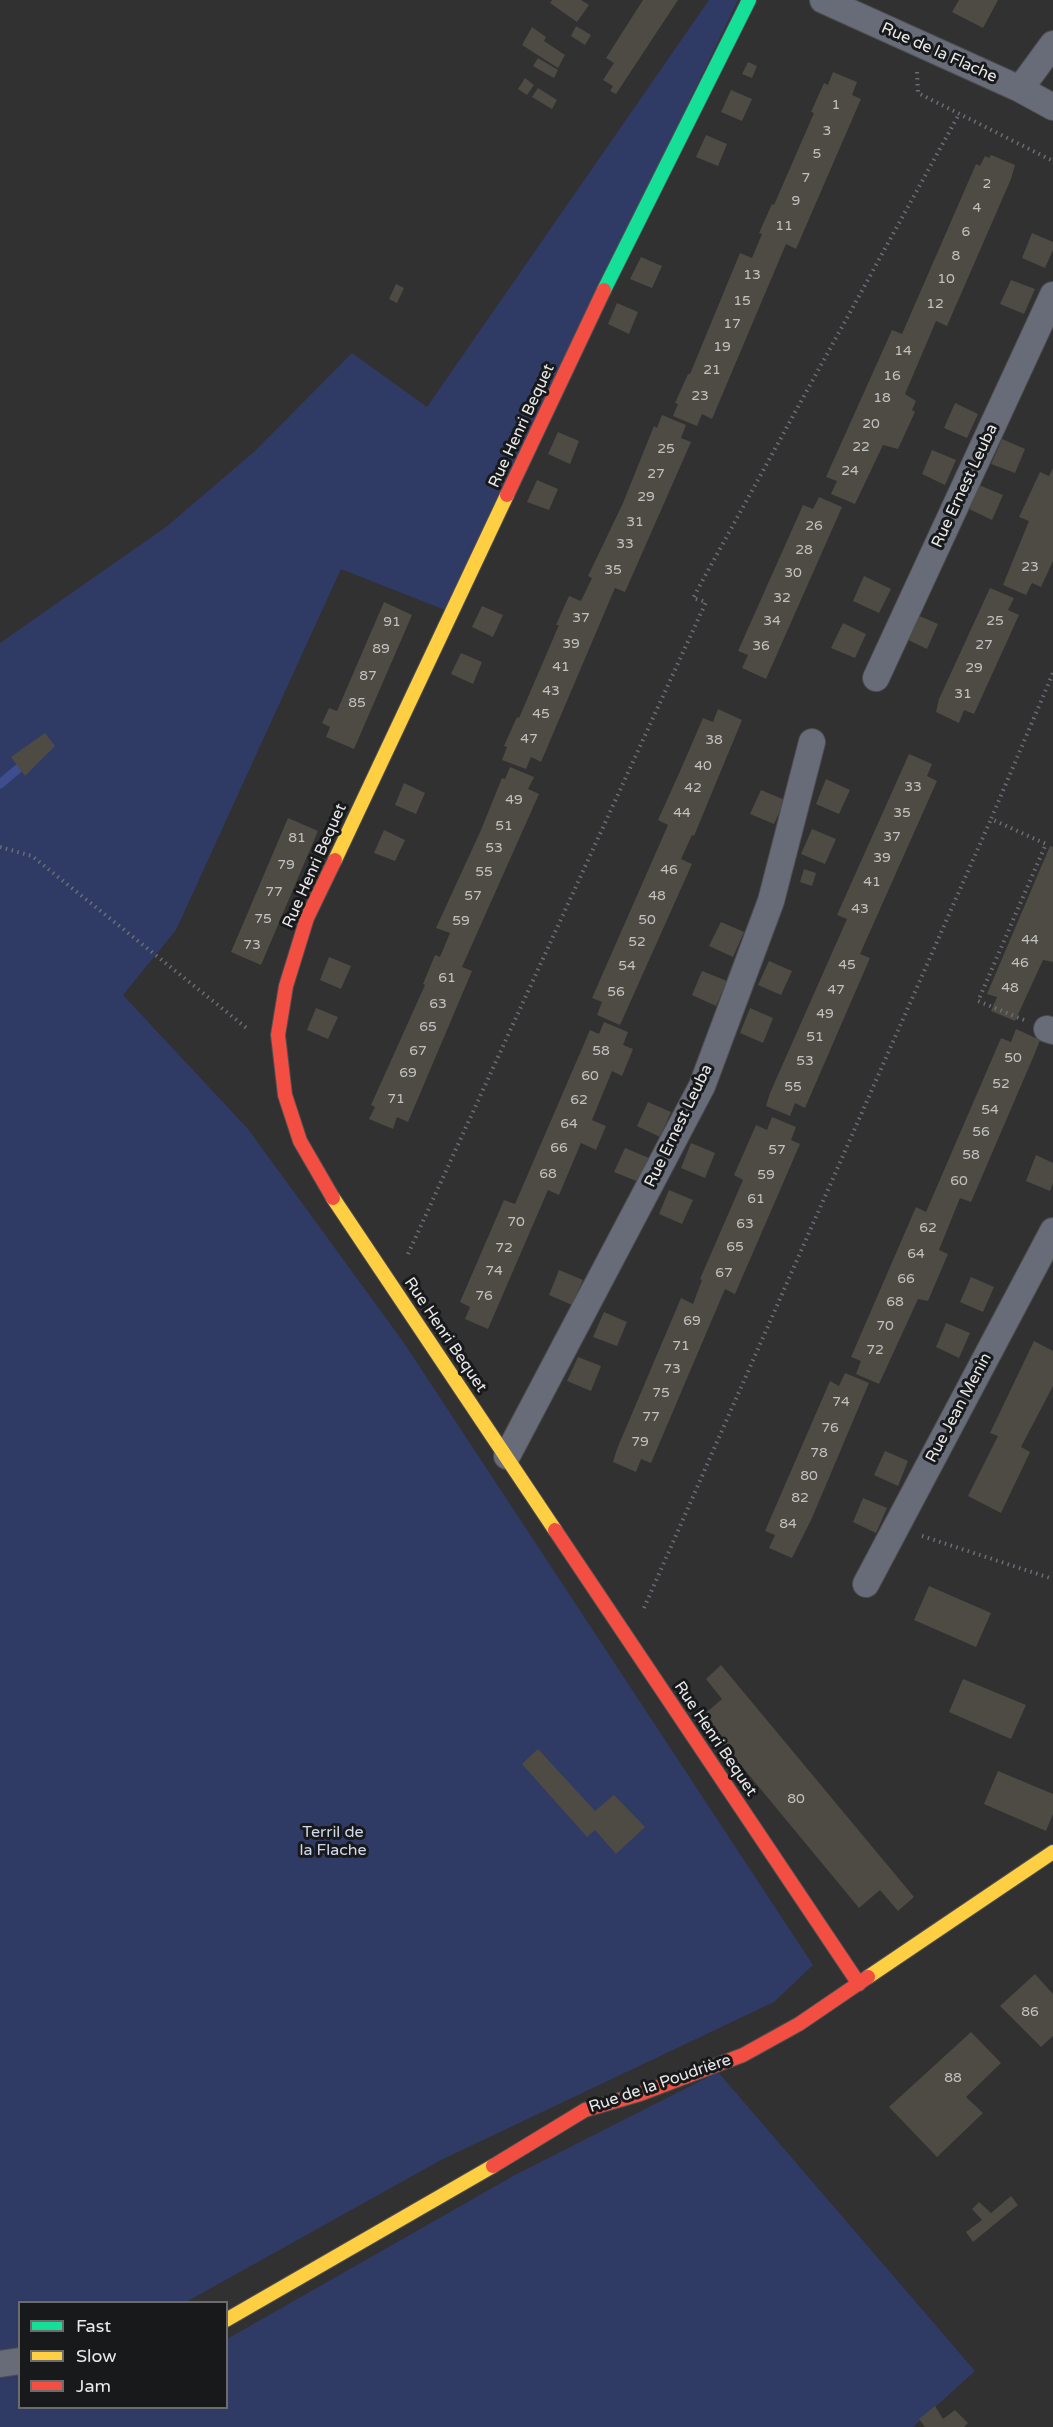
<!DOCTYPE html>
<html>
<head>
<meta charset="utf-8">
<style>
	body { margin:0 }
	#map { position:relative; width:1053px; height:2427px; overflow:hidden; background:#313132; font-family:"Varela Round",sans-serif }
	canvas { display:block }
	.legend { position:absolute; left:18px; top:2301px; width:210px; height:108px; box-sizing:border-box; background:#18191a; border:2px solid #6c6c6e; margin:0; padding:8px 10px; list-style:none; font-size:18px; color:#e9e9eb }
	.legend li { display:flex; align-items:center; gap:12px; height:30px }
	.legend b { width:30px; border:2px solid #6c6c6e }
</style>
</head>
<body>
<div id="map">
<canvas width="1053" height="2427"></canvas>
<ul class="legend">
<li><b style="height:8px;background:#16e098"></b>Fast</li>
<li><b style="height:8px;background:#ffcf43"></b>Slow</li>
<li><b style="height:8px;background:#f24e42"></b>Jam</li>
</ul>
</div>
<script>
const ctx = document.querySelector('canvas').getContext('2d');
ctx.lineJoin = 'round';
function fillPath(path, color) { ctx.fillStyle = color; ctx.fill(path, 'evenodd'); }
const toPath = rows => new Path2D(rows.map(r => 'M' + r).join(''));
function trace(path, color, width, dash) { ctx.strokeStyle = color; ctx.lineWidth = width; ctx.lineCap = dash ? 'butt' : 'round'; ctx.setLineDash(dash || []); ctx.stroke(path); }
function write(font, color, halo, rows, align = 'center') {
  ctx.font = font + ' "Varela Round",sans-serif'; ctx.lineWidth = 6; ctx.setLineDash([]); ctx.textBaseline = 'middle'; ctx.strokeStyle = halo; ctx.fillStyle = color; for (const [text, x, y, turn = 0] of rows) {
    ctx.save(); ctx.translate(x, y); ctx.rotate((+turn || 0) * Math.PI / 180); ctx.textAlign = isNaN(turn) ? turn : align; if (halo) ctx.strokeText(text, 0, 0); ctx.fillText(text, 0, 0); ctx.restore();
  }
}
fillPath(toPath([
	[709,0,738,0,445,610,341,569,176,930,123,995,248,1129,404,1343,813,1965,774,2002,441,2160,186,2302,20,2302,20,2408,226,2408,227,2339,515,2175,718,2072,975,2371,913,2427,0,2427,0,643,166,527,255,451,352,353,427,407]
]), '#2f3b65');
trace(toPath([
	[0,784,19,768]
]), '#3d4d8d', 9);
fillPath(toPath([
	[552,0,581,0,589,5,577,22,550,3],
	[643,0,678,0,616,94,610,91,613,86,603,80,614,63,606,58],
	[959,0,998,0,983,28,952,12],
	[576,26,591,35,585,45,571,36],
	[532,27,546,37,544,41,565,55,558,68,522,45],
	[538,58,558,70,554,78,533,66],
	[748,62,757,66,752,78,742,74],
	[833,72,857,82,852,95,861,99,796,249,786,244,712,419,702,414,697,426,673,416,678,404,675,403,688,374,690,374,740,253,752,258,762,234,759,233,772,204,774,205,814,113,811,112,824,83,828,85],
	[525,78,534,85,527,95,518,89],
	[538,88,557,100,552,109,532,97],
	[731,90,752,99,742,121,721,112],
	[706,135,727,144,718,166,696,157],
	[991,155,1015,165,1011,179,947,326,936,321,905,394,916,401,912,410,915,412,898,449,883,445,855,504,831,494,837,481,826,477,892,330,902,334,976,164,980,166,985,156,989,158],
	[1032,233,1053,242,1053,250,1045,268,1022,258],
	[641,257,662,266,652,288,630,279],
	[1011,280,1035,289,1024,314,1000,304],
	[396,284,404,288,397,303,389,299],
	[617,303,638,312,629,334,608,324],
	[955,403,978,414,967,438,944,428],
	[662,415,686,425,681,438,691,442,625,592,615,588,541,762,531,757,526,769,502,760,507,747,504,746,517,717,519,718,559,625,556,625,569,596,581,601,592,578,588,576,623,503,654,426,657,428],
	[558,432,579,441,570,464,548,454],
	[1002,439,1025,449,1015,473,991,464],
	[932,450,956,460,945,485,922,474],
	[1053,468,1053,561,1041,587,1032,583,1026,595,1003,585,1029,521,1019,517,1040,472,1049,476],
	[537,480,558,489,549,510,527,502],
	[979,485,1003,495,992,520,969,509],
	[819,497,842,507,766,679,742,668,748,655,738,651,803,505,813,509],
	[864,576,891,589,879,613,853,601],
	[990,588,1014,598,1008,610,1019,615,974,714,964,710,959,723,936,712,939,699],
	[384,602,412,615,354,749,326,737,330,727,322,723,329,708,337,711],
	[482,606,503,615,493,637,472,627],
	[915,614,938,624,927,649,904,638],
	[843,623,866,634,855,658,831,648],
	[461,653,482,662,473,684,451,674],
	[718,709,742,720,694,836,692,835,681,859,692,864,620,1025,597,1015,602,1002,592,998,668,825,658,820,681,769,703,718,713,722],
	[45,733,55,746,25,776,11,757],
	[909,754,932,764,927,776,937,781,860,954,870,958,805,1108,795,1103,790,1116,766,1106,770,1093,847,919,837,915],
	[510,767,534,777,528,789,539,794,462,967,472,971,408,1122,397,1117,393,1129,369,1119,375,1107,371,1105,425,985,423,984,435,955,440,957,450,933,436,928,481,830,502,778,505,779],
	[826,779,850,790,839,814,816,804],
	[404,783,425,793,416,814,395,805],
	[761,790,785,800,774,824,750,814],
	[288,818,318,831,261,965,231,952],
	[812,829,836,839,825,864,801,854],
	[384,830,405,840,395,861,374,853],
	[1050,846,1053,847,1053,962,1043,960,1015,1021,991,1011,997,997,987,994],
	[804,869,816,873,812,886,800,882],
	[721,922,744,932,733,957,709,946],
	[329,957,351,966,341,989,320,980],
	[769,961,792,971,781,995,758,985],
	[702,971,727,981,716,1006,692,995],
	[316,1008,338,1017,328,1039,307,1030],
	[750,1008,773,1018,763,1043,740,1033],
	[604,1022,628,1032,623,1045,633,1049,622,1076,612,1071,592,1120,606,1126,596,1150,581,1143,559,1195,548,1190,488,1329,465,1319,470,1307,460,1302,504,1200,515,1204,590,1030,599,1034],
	[1016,1029,1040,1040,1035,1053,971,1202,960,1198,939,1250,948,1254,928,1301,918,1299,879,1384,856,1374,861,1361,851,1357,916,1207,926,1212,1001,1038,1011,1042],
	[648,1102,671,1112,660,1137,637,1126],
	[772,1117,796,1127,791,1140,800,1144,735,1294,725,1289,651,1463,641,1459,636,1472,613,1462,617,1449,681,1298,693,1304,702,1280,700,1279,743,1180,734,1175,756,1125,767,1130],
	[691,1143,715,1153,705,1178,681,1168],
	[625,1148,649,1158,639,1182,614,1172],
	[1036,1155,1053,1163,1053,1183,1050,1191,1026,1181],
	[669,1190,693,1200,682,1224,659,1214],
	[559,1270,583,1280,572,1305,549,1295],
	[971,1277,994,1287,983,1312,960,1302],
	[604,1312,627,1322,617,1346,593,1337],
	[946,1323,970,1333,959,1358,936,1347],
	[1034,1341,1053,1351,1053,1386,1021,1447,1030,1452,1001,1513,968,1496,998,1436,990,1433],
	[578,1357,601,1366,591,1391,567,1381],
	[845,1373,869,1383,812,1518,792,1558,769,1548,775,1535,765,1531,830,1381,839,1386],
	[885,1451,908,1461,898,1486,874,1475],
	[863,1498,887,1508,876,1533,853,1522],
	[929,1586,991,1613,976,1647,914,1620],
	[721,1665,914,1897,898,1911,880,1890,859,1908,701,1717,722,1699,706,1679],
	[963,1679,1026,1705,1011,1739,949,1712],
	[538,1749,595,1811,614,1795,645,1827,616,1854,595,1830,587,1837,522,1764],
	[998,1771,1053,1794,1053,1814,1046,1831,984,1804],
	[1035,1974,1053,1994,1053,2036,1041,2047,1000,2006],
	[971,2032,1001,2063,966,2097,983,2113,937,2157,889,2107],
	[1011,2196,1018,2205,973,2242,966,2232,982,2220,972,2209,979,2202,991,2213],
	[935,2406,943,2419,955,2410,968,2423,964,2427,925,2427,919,2419]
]), '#4d4b43');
const street = toPath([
	[823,0,1020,89,1053,107],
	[1020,89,1053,44],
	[876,678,1053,295],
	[1047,1029,1053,1031],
	[507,1456,702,1086,771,901,812,742],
	[866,1584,1053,1231],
	[0,2364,20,2361]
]);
const fast = toPath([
	[604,290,749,0]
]);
const slow = toPath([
	[335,860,507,495],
	[333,1198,555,1530],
	[868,1977,1053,1852],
	[226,2320,493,2166]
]);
const jam = toPath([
	[507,495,604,290],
	[333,1198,300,1141,285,1095,278,1035,286,986,307,918,335,860],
	[555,1530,859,1984],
	[493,2166,585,2110,640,2094,743,2055,799,2024,868,1977]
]);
trace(street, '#4e4e50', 28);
trace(fast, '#4e4e50', 16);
trace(slow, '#4e4e50', 16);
trace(jam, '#4e4e50', 16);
trace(toPath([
	[917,72,918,93,1053,161],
	[0,847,32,856,249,1030],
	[1024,1020,978,1001,1046,844,991,819,1053,673],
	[408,1254,706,602,693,598,959,114],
	[922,1536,1053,1579],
	[644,1608,991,819]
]), '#6b6d77', 4, [1.5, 4.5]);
trace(street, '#686c79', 26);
trace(fast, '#16e098', 14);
trace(slow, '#ffcf43', 14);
trace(jam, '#f24e42', 14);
write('14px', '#c2c2c1', null, [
	["1",836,105],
	["3",827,131],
	["5",817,154],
	["7",806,178],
	["2",987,184],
	["9",796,201],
	["4",977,208],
	["11",784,226],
	["6",966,232],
	["8",956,256],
	["13",752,275],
	["10",946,279],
	["15",742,301],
	["12",935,304],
	["17",732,324],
	["19",722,347],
	["14",903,351],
	["21",712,370],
	["16",892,376],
	["23",700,396],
	["18",882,398],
	["20",871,424],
	["22",861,447],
	["25",666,449],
	["24",850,471],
	["27",656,474],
	["29",646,497],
	["31",635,522],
	["26",814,526],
	["33",625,544],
	["28",804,550],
	["23",1030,567],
	["35",613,570],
	["30",793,573],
	["32",782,598],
	["37",581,618],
	["34",772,621],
	["25",995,621],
	["91",392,622],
	["39",571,644],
	["27",984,645],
	["36",761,646],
	["89",381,649],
	["41",561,667],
	["29",974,668],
	["87",368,676],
	["43",551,691],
	["31",963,694],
	["85",357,703],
	["45",541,714],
	["47",529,739],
	["38",714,740],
	["40",703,766],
	["33",913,787],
	["42",693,788],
	["49",514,800],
	["44",682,813],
	["35",902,813],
	["51",504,826],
	["37",892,837],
	["81",297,838],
	["53",494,848],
	["39",882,858],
	["79",286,865],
	["46",669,870],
	["55",484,872],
	["41",872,882],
	["77",274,892],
	["57",473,896],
	["48",657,896],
	["43",860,909],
	["75",263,919],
	["50",647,920],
	["59",461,921],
	["44",1030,940],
	["52",637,942],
	["73",252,945],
	["46",1020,963],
	["45",847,965],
	["54",627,966],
	["61",447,978],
	["48",1010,988],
	["47",836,990],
	["56",616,992],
	["63",438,1004],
	["49",825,1014],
	["65",428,1027],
	["51",815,1037],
	["67",418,1051],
	["58",601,1051],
	["50",1013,1058],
	["53",805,1061],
	["69",408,1073],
	["60",590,1076],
	["52",1001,1084],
	["55",793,1087],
	["71",396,1099],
	["62",579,1100],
	["54",990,1110],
	["64",569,1124],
	["56",981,1132],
	["66",559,1148],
	["57",777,1150],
	["58",971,1155],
	["68",548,1174],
	["59",766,1175],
	["60",959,1181],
	["61",756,1199],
	["70",516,1222],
	["63",745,1224],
	["62",928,1228],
	["65",735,1247],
	["72",504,1248],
	["64",916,1254],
	["74",494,1271],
	["67",724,1273],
	["66",906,1279],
	["76",484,1296],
	["68",895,1302],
	["69",692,1321],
	["70",885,1326],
	["71",681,1346],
	["72",875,1350],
	["73",672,1369],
	["75",661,1393],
	["74",841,1402],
	["77",651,1417],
	["76",830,1428],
	["79",640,1442],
	["78",819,1453],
	["80",809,1476],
	["82",800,1498],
	["84",788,1524],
	["80",796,1799],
	["86",1030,2012],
	["88",953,2078]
]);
write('16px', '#e9e9eb', '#18191a', [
	["Rue de la Flache",939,53,24],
	["Rue Henri Bequet",522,426,-65],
	["Rue Ernest Leuba",965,486,-65],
	["Rue Henri Bequet",315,866,-66],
	["Rue Ernest Leuba",679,1126,-64],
	["Rue Henri Bequet",445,1335,56],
	["Rue Jean Menin",959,1408,-62],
	["Rue Henri Bequet",715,1739,56],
	["Rue de la Poudrière",660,2084,-19]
]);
write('16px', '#d2d9ed', '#18191a', [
	["Terril de",333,1833],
	["la Flache",333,1851]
]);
</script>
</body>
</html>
